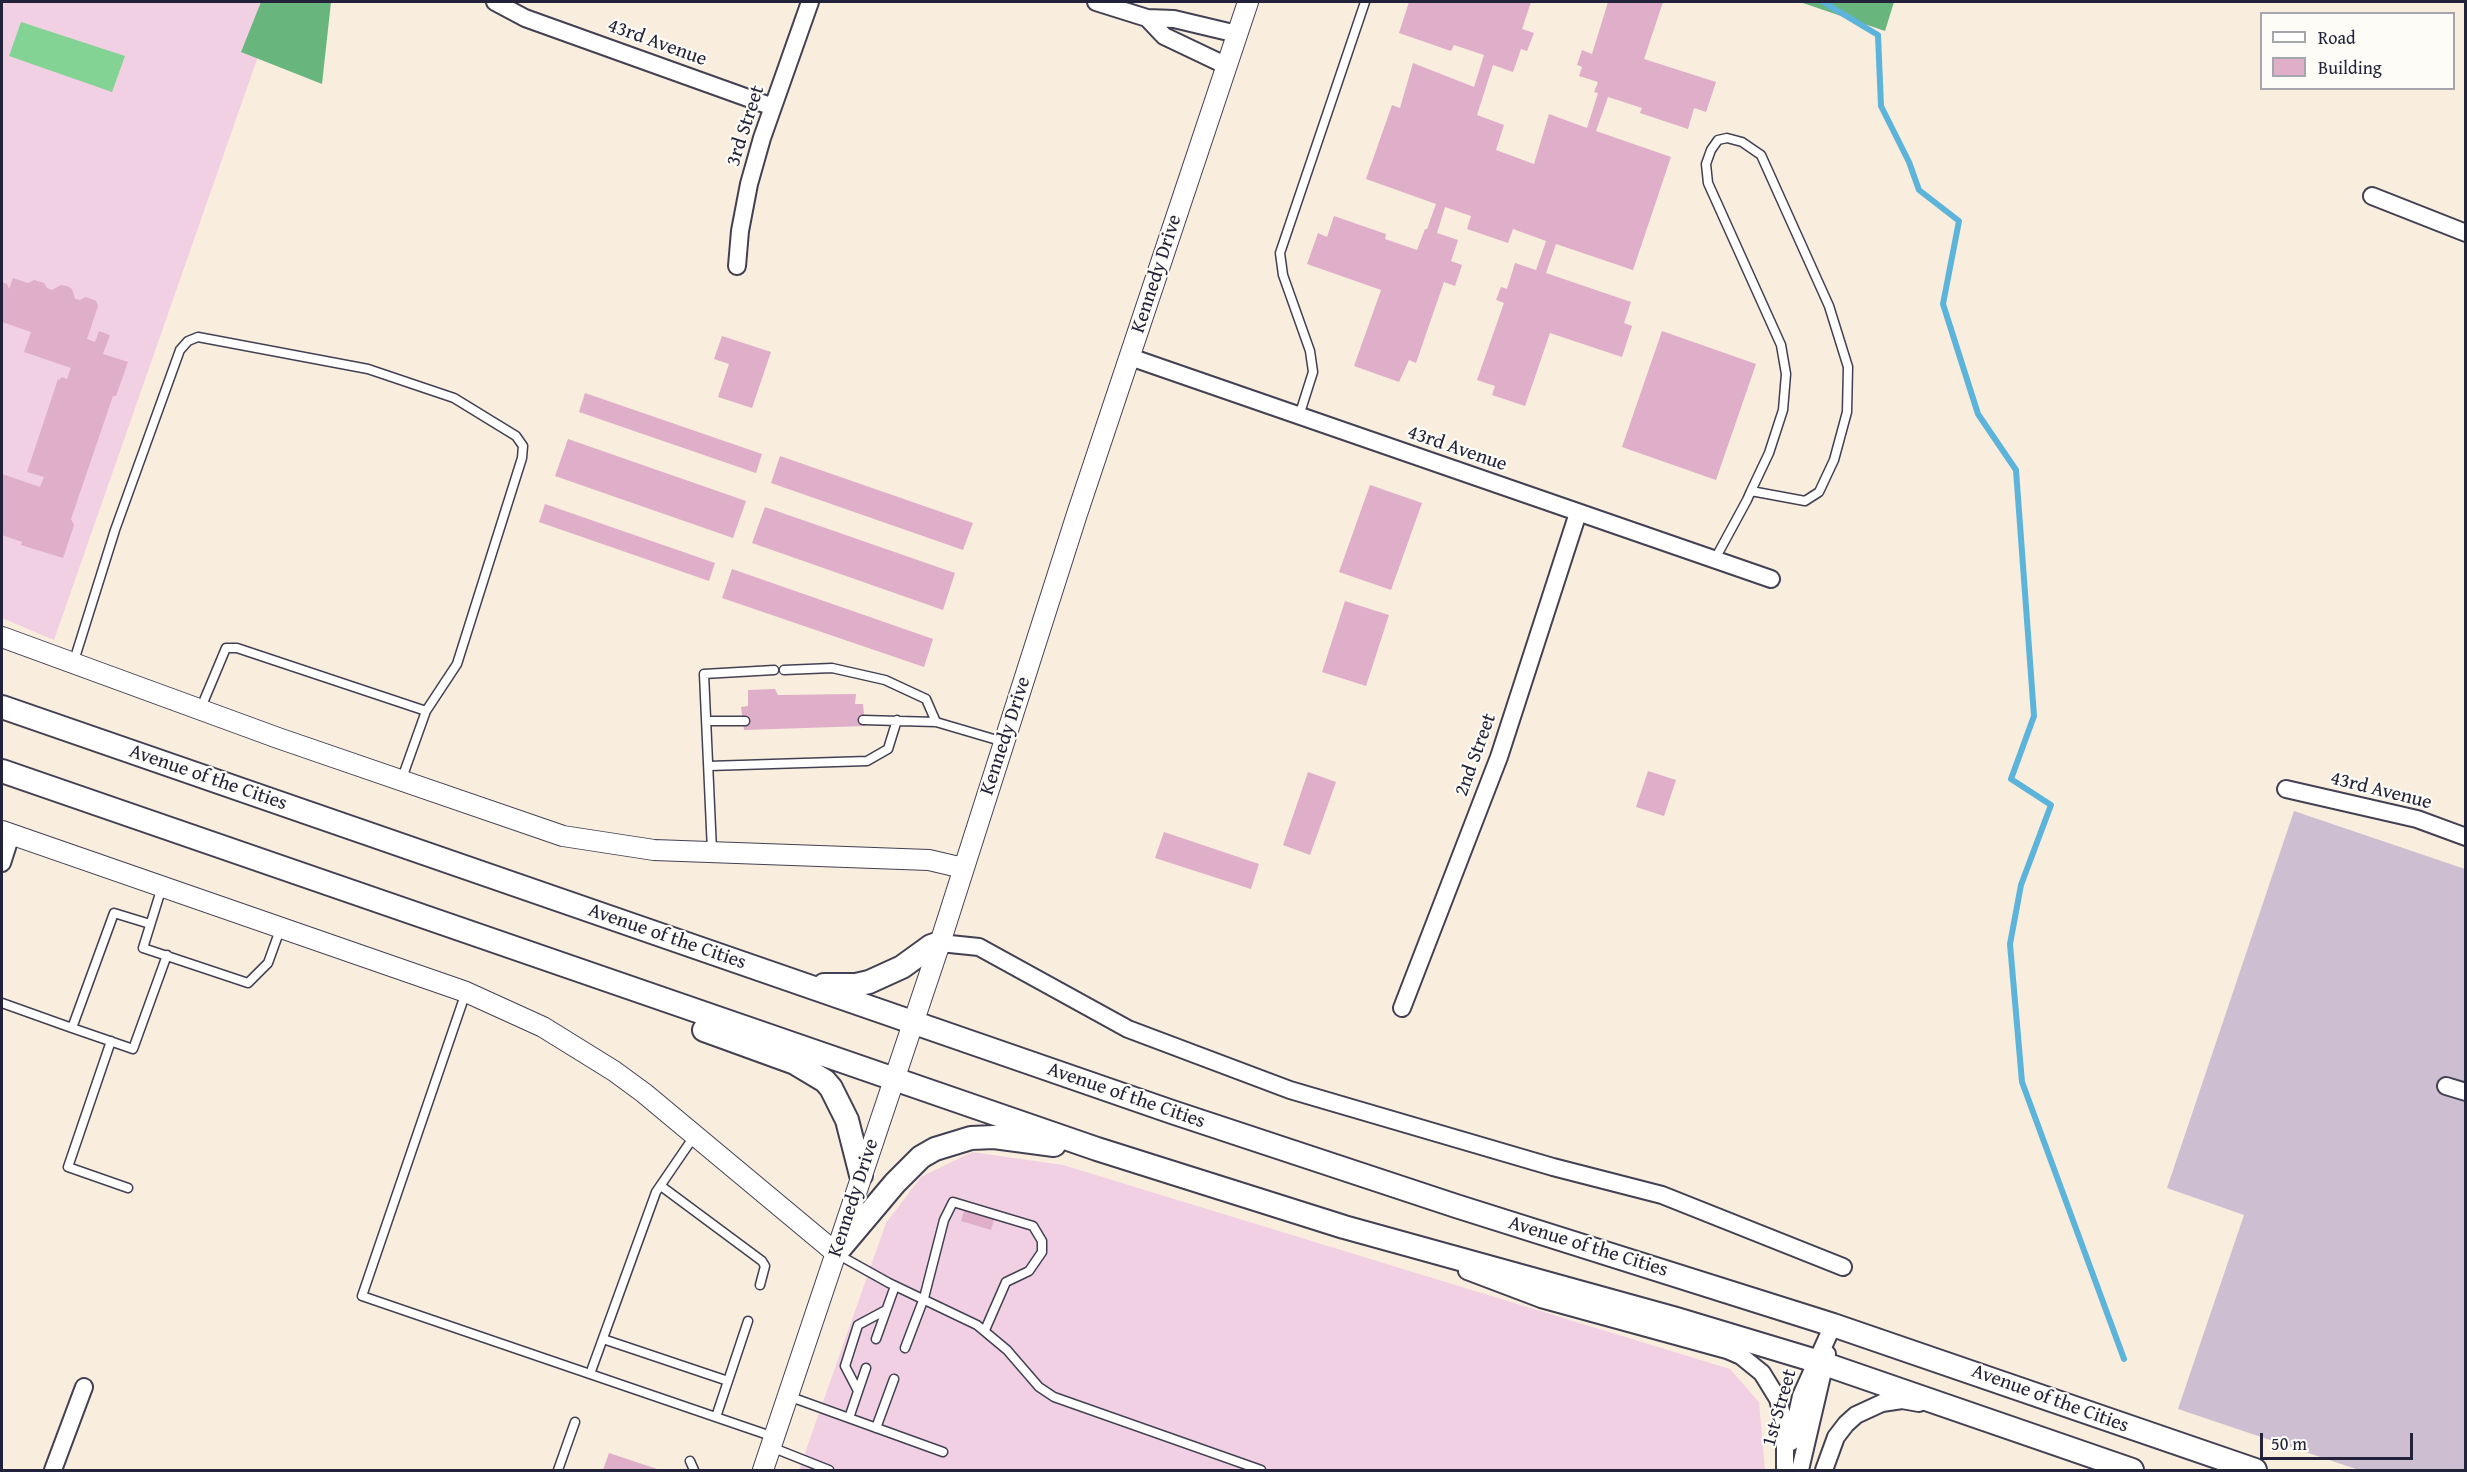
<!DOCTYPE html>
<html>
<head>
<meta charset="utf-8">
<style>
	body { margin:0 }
	#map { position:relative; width:2467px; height:1472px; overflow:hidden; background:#f9edde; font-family:"Gentium Book Plus",serif }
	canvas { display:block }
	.frame { position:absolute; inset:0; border:3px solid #22223b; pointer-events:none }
	.legend { position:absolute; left:2260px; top:12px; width:195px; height:78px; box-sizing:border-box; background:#fdfcf7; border:2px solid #a5a5ac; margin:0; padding:8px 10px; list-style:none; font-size:18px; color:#22223b }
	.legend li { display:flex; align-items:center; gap:12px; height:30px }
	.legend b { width:30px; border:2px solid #a5a5ac }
	.scale { position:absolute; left:2260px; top:1433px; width:153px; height:27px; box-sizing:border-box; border:3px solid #22223b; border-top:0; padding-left:8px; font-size:18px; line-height:21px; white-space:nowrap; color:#22223b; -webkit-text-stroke:4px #fdfcf7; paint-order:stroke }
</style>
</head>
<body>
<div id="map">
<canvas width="2467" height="1472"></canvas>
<div class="frame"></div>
<ul class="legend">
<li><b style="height:8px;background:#fff"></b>Road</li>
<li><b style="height:16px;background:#dfaec9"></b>Building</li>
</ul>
<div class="scale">50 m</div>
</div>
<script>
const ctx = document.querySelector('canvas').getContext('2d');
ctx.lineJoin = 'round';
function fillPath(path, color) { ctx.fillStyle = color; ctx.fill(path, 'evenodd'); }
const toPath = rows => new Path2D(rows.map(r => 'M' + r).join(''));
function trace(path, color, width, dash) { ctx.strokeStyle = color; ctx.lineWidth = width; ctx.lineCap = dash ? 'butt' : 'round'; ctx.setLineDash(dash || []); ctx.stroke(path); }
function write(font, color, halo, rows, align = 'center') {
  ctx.font = font + ' "Gentium Book Plus",serif'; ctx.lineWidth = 4.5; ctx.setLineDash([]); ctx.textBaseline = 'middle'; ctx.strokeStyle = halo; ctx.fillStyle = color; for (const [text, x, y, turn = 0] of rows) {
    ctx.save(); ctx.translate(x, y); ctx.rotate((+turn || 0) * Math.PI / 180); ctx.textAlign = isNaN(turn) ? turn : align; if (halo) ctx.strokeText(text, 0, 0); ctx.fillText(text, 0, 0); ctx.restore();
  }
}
fillPath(toPath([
	[2,2,277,2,54,640,2,618],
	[972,1152,1063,1165,1730,1369,1759,1402,1765,1470,799,1470,886,1223,921,1177]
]), '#f1d0e4');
fillPath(toPath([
	[2294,811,2465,869,2465,1470,2359,1470,2178,1409,2244,1215,2167,1188]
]), '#cebed1');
fillPath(toPath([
	[21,22,125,56,112,92,9,56]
]), '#82d394');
fillPath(toPath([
	[261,2,331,2,322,84,241,52],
	[1800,2,1894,2,1885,31]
]), '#69b57e');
trace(toPath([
	[1823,2,1878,35,1881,106,1909,162,1919,190,1959,221,1943,304,1978,414,2016,470,2034,716,2011,779,2051,805,2021,885,2010,944,2022,1082,2124,1359]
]), '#5db4da', 6);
fillPath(toPath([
	[1409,2,1531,2,1522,29,1534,33,1527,51,1521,49,1513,72,1493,65,1477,115,1504,125,1496,150,1534,164,1549,114,1587,128,1598,93,1594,92,1598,82,1579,76,1582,67,1577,65,1582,50,1592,54,1608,2,1663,2,1644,59,1716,82,1706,112,1694,108,1688,129,1640,113,1642,108,1608,97,1596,131,1671,157,1633,270,1556,244,1546,273,1631,302,1624,323,1632,326,1622,357,1550,333,1525,406,1492,395,1495,386,1477,380,1504,303,1496,300,1501,287,1507,289,1515,263,1536,270,1546,241,1513,229,1508,243,1467,229,1471,216,1445,207,1437,233,1458,240,1451,261,1462,265,1455,286,1444,282,1416,363,1409,360,1399,382,1354,366,1381,290,1307,264,1318,233,1327,237,1334,216,1386,234,1385,239,1417,250,1425,229,1427,229,1436,204,1366,179,1392,105,1400,108,1413,63,1474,87,1484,55,1454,45,1451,51,1399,33],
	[13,278,28,283,34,280,44,283,47,288,52,290,61,285,67,286,72,289,75,299,80,300,86,297,96,301,98,306,87,339,95,342,99,331,110,335,103,354,128,362,116,396,113,396,71,519,74,525,63,558,21,545,22,542,2,535,2,474,40,487,44,477,27,472,58,379,60,380,61,377,67,379,71,368,24,352,31,332,2,322,2,282,7,284,9,289],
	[1662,331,1756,364,1716,480,1622,447],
	[722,336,771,352,752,408,718,397,729,364,714,359],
	[585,393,762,454,756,473,579,412],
	[568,439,746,501,733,538,555,476],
	[780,456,973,523,963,550,771,483],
	[1370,485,1422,503,1391,590,1339,572],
	[545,504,715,563,709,581,539,522],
	[765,507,955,573,943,610,752,543],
	[732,569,933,639,924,667,722,598],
	[1345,601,1389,615,1366,686,1322,672],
	[775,689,778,695,856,694,855,704,863,704,865,726,744,730,741,707,748,706,748,690],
	[1648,771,1676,780,1664,816,1636,807],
	[1308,772,1336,782,1310,855,1283,845],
	[1164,832,1259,864,1251,889,1155,858],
	[965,1208,995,1216,991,1230,961,1221],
	[609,1453,660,1470,603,1470]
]), '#dfaec9');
const service = toPath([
	[1299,416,1313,372,1310,351,1283,275,1280,253,1365,2],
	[1715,559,1747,500,1751,491,1769,453,1783,410,1786,374,1781,345,1708,183,1706,164,1711,150,1718,140,1727,138,1742,142,1761,155,1829,306,1848,367,1847,412,1834,460,1819,492,1805,501,1751,491],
	[73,664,115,530,180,350,188,341,198,337,368,369,454,398,516,436,523,446,522,458,457,664,426,711],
	[784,670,832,668,885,680,926,699,936,722],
	[200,710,226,648,237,648,426,711,401,781],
	[863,720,936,722,1004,742],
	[707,721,745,721],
	[709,766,867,761,888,749,897,720],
	[712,851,704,674,774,670],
	[162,887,143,948,248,983,268,963,281,927],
	[150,924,114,913,72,1028,133,1049,167,955],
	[466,992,362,1296,774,1437],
	[2,1003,72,1028],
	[111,1041,68,1167,128,1188],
	[661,1186,762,1261,765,1266,760,1285],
	[837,1254,889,1283,977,1325,1007,1350,1039,1387,1054,1397,1261,1470],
	[603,1339,728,1381],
	[876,1339,895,1286],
	[905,1348,924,1298,944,1220,953,1202,1033,1226,1042,1241,1042,1252,1029,1271,1006,1282,985,1330],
	[590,1374,656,1192,695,1135],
	[858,1391,845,1366,858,1325,886,1310],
	[788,1396,943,1452],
	[716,1417,748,1321],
	[849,1418,866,1368],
	[876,1428,894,1379],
	[771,1447,829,1470],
	[690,1461,694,1470],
	[558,1470,575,1422]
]);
const minor = toPath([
	[495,2,525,18,773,107],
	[1096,2,1147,18,1174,19,1237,34],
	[1147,18,1164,36,1227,66],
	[2372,196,2466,233],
	[737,266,740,231,749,184,762,138,810,2],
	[1130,357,1771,579],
	[2286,789,2417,819,2466,837],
	[2,863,11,835],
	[940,943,979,947,1128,1029,1290,1090,1553,1167,1662,1195,1843,1267],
	[1402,1008,1499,757,1578,513],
	[2446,1086,2466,1092],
	[1467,1271,1541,1299,1727,1350,1741,1356,1762,1373,1778,1399,1785,1427,1785,1470],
	[1791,1442,1801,1396,1833,1325],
	[53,1470,84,1387],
	[1800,1470,1827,1354],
	[1824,1470,1836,1437,1846,1424,1856,1415,1882,1403,1902,1400,1919,1403]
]);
const tertiary = toPath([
	[2,637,278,738,563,836,654,850,929,860,963,868],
	[2,831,466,992,543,1027,614,1071,644,1093,836,1253],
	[763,1470,940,943,1077,514,1248,2]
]);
const secondary = toPath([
	[2,707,1172,1112,1456,1206,1833,1325,2255,1470],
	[2,771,1097,1149,1344,1227,1673,1318,1816,1361,2132,1470],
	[824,985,856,985,869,982,902,967,931,946,940,943],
	[704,1030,795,1063,825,1081,831,1088,847,1120,861,1175],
	[836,1253,895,1183,921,1157,935,1149,971,1138,994,1137,1054,1145]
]);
trace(service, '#424053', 11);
trace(minor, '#424053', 20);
trace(tertiary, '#424053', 22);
trace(secondary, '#424053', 26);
trace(service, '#fff', 8);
trace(minor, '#fff', 16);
trace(tertiary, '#fff', 20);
trace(secondary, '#fff', 22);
write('20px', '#22223b', '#fdfcf7', [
	["43rd Avenue",657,43,20],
	["3rd Street",746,126,-72],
	["Kennedy Drive",1157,274,-72],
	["43rd Avenue",1457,449,19],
	["Kennedy Drive",1006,736,-72],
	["2nd Street",1476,755,-70],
	["Avenue of the Cities",208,778,19],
	["43rd Avenue",2381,791,14],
	["Avenue of the Cities",667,937,19],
	["Avenue of the Cities",1126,1096,19],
	["Kennedy Drive",854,1198,-72],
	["Avenue of the Cities",1588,1247,17],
	["Avenue of the Cities",2050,1399,20],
	["1st Street",1780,1408,-74]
]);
</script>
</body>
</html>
